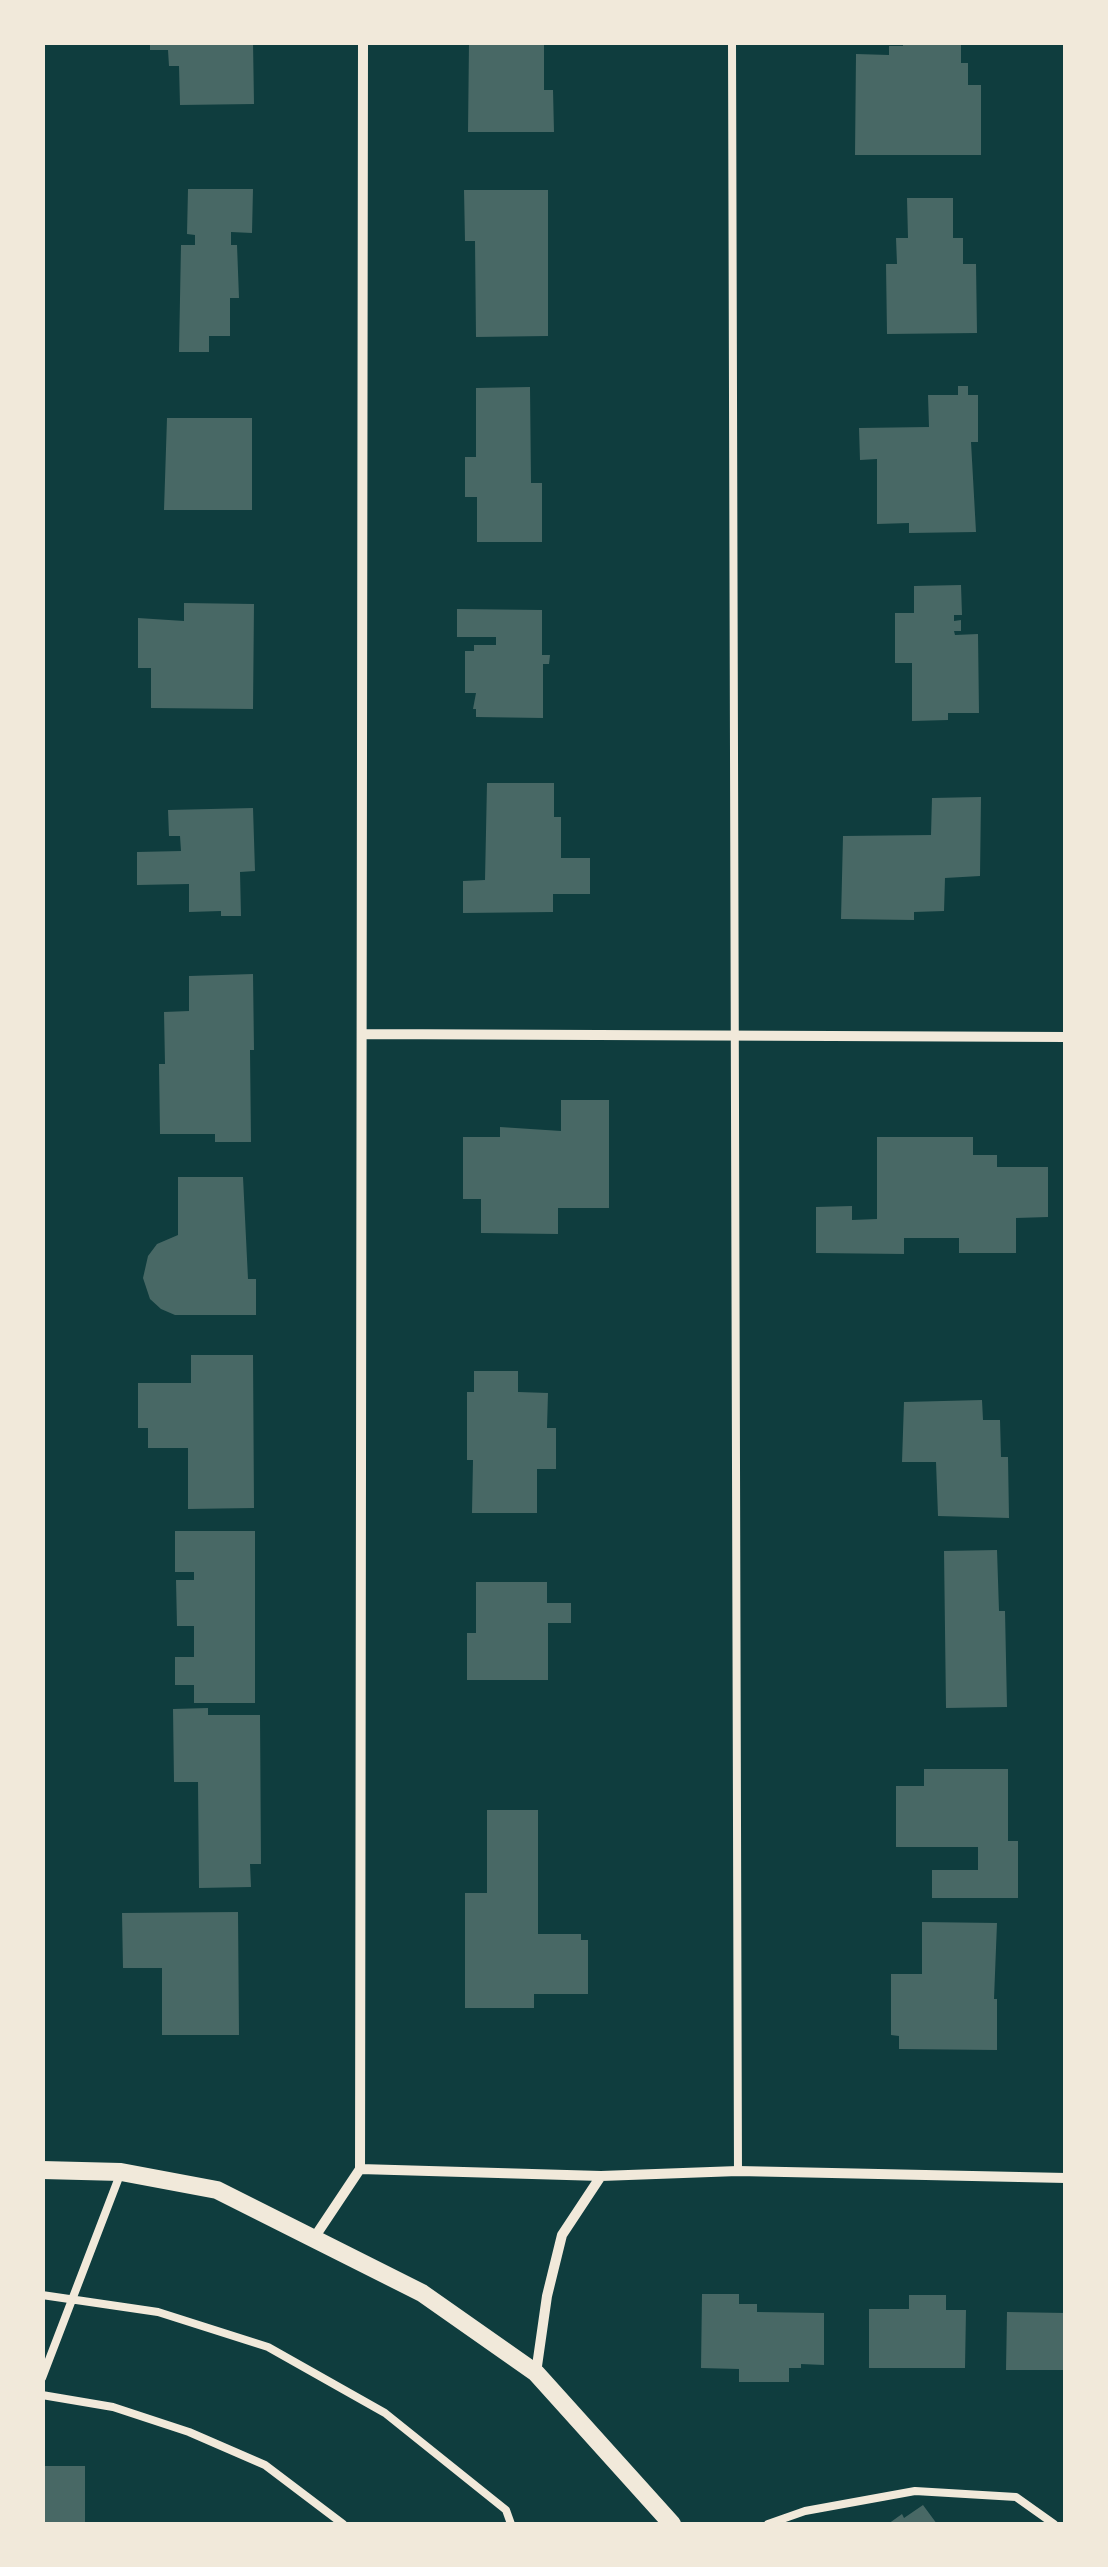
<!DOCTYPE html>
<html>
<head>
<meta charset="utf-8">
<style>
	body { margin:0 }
	#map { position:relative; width:1108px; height:2567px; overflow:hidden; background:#0f3d3e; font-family:Helvetica,sans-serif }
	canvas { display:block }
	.frame { position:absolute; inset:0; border:45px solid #f1e9da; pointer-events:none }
</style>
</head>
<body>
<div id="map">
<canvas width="1108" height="2567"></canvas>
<div class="frame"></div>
</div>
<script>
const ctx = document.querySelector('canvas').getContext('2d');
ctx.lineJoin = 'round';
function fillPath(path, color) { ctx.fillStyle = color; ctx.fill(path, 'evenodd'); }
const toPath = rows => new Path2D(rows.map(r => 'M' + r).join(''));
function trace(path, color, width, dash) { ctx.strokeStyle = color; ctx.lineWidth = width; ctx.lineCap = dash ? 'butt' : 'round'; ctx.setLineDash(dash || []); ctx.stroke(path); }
fillPath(toPath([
	[150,42,253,42,254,104,180,105,179,66,169,66,168,50,150,50],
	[469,42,544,42,544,90,553,90,554,132,468,132],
	[903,42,961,42,961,63,968,63,968,85,981,85,981,155,855,155,856,54,889,55,889,46,903,46],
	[188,189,253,189,252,233,231,232,231,245,237,245,239,298,230,298,230,336,209,336,209,352,179,352,181,245,195,245,195,235,187,234],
	[464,190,548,190,548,336,476,337,475,241,465,241],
	[907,198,953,198,953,238,963,238,963,264,976,264,977,333,887,334,886,264,897,264,896,238,908,238],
	[958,386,968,386,968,395,978,395,978,442,971,442,976,532,909,533,909,523,877,524,877,459,860,460,859,428,929,427,928,395,958,395],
	[530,387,531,483,542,483,542,542,477,542,477,497,465,497,465,457,476,457,476,388],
	[167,418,252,418,252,510,164,510],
	[961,585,962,615,954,615,954,621,961,620,961,631,954,631,955,635,978,634,979,713,948,713,948,720,912,721,912,663,895,663,895,613,914,613,914,586],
	[184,603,254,604,253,709,151,708,151,668,138,668,138,618,184,621],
	[457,609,542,610,542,655,550,655,549,664,543,664,543,718,476,717,476,709,473,709,476,693,465,693,465,651,474,651,474,645,496,645,496,637,457,637],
	[487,783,554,783,554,817,561,817,561,858,590,858,590,894,553,894,553,912,463,913,463,881,485,880],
	[981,797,980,876,945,878,944,911,914,912,914,920,841,919,843,836,931,835,932,798],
	[253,808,255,871,240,872,241,916,221,916,221,911,189,912,189,884,137,885,137,852,181,851,180,836,169,836,168,810],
	[253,974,254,1050,250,1050,251,1142,215,1142,215,1134,160,1134,159,1064,165,1064,164,1012,189,1011,189,976],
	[561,1100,609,1100,609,1208,558,1208,558,1234,481,1233,481,1199,463,1199,463,1137,500,1137,500,1127,561,1131],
	[877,1137,973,1137,973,1155,997,1155,997,1167,1048,1167,1048,1217,1016,1218,1016,1253,959,1253,959,1238,904,1238,904,1254,816,1253,816,1207,852,1206,852,1220,877,1219],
	[178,1177,243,1177,248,1279,256,1279,256,1315,175,1315,161,1309,150,1299,143,1278,148,1256,157,1244,178,1235],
	[191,1355,253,1355,254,1508,188,1509,188,1448,148,1448,148,1428,138,1428,138,1383,191,1383],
	[474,1371,518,1371,518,1392,548,1393,547,1428,556,1428,556,1469,537,1469,537,1513,472,1513,473,1460,467,1460,467,1392,474,1392],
	[982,1400,983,1420,1000,1420,1001,1457,1008,1457,1009,1518,938,1516,936,1462,902,1462,904,1402],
	[175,1531,255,1531,255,1703,194,1703,194,1685,175,1685,175,1657,194,1657,194,1626,177,1626,176,1580,194,1580,194,1572,175,1572],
	[997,1550,999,1611,1005,1611,1007,1707,946,1708,944,1551],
	[476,1582,547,1582,547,1603,571,1603,571,1623,548,1623,548,1680,467,1680,467,1633,476,1633],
	[208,1708,208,1715,260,1715,261,1864,250,1864,251,1887,199,1888,198,1782,174,1782,173,1709],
	[924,1769,1008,1769,1008,1841,1018,1841,1018,1898,932,1898,932,1870,978,1870,978,1847,896,1847,896,1786,924,1786],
	[487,1810,538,1810,538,1934,581,1934,581,1940,588,1940,588,1994,534,1994,534,2008,465,2008,465,1893,487,1893],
	[238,1912,239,2035,162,2035,162,1968,123,1968,122,1913],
	[922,1922,997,1923,994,1999,997,1999,997,2050,899,2049,899,2036,891,2035,891,1974,922,1974],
	[702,2294,739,2294,739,2304,757,2304,757,2312,824,2313,824,2365,801,2364,801,2368,789,2368,789,2382,739,2382,739,2369,701,2368],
	[909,2295,946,2295,946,2310,966,2310,965,2368,869,2368,869,2309,909,2309],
	[1007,2312,1066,2313,1066,2370,1006,2370],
	[42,2466,85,2466,85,2524,42,2524],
	[923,2505,937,2524,888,2524,902,2514,904,2518]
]), '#486865');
trace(toPath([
	[732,42,738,2171],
	[42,2295,158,2312,268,2347,385,2413,506,2510,511,2524],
	[42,2378,121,2172],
	[42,2395,113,2407,189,2432,265,2465,343,2524],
	[768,2524,805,2511,915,2491,1016,2497,1054,2524]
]), '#f1e9da', 8);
trace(toPath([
	[364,1034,1066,1037],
	[360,2169,601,2176,738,2171,1066,2178],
	[314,2238,360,2169,363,42],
	[536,2373,547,2296,562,2235,601,2176]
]), '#f1e9da', 10);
trace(toPath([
	[42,2170,121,2172,217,2190,422,2293,536,2373,672,2524]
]), '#f1e9da', 18);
</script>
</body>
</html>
